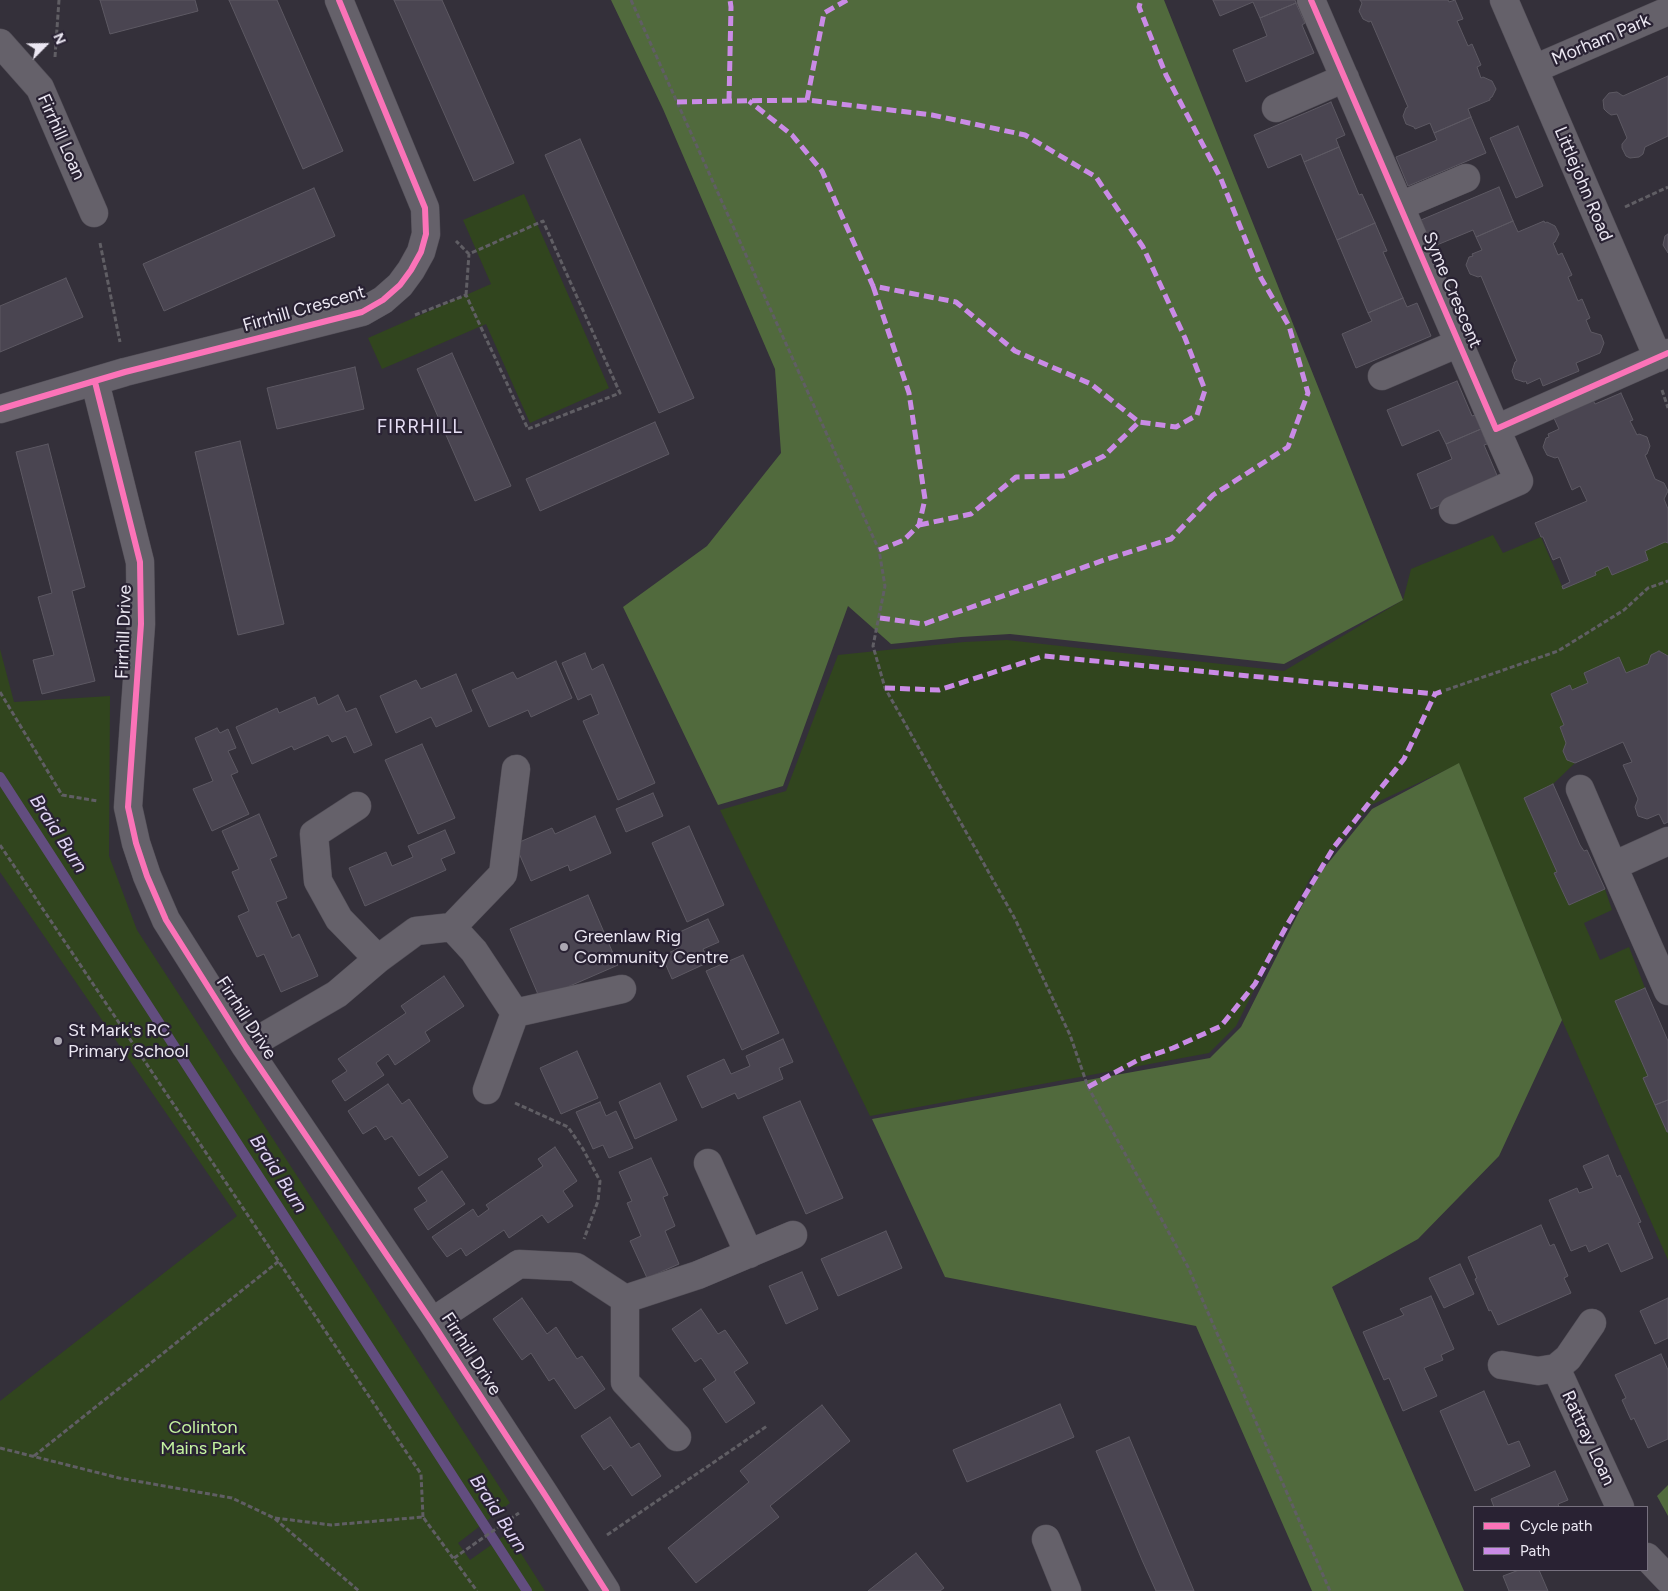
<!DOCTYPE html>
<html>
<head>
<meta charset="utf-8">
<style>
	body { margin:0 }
	#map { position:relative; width:1668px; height:1591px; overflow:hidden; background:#34303a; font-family:Figtree,sans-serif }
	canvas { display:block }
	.legend { position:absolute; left:1473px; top:1506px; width:175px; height:65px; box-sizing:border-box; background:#292233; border:1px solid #77717f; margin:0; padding:6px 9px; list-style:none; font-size:15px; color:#ebe7f2 }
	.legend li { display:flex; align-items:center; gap:10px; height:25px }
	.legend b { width:25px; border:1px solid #77717f }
	.north { position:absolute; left:20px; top:20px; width:50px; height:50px; -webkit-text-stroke:4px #292233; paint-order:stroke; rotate:67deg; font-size:14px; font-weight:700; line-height:20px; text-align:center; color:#ebe7f2 }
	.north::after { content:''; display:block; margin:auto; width:18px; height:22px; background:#ebe7f2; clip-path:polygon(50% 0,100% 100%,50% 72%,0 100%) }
</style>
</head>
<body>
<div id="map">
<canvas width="1668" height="1591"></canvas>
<ul class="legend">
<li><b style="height:6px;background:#fb73b8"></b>Cycle path</li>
<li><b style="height:6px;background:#ca8be6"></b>Path</li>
</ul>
<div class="north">N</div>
</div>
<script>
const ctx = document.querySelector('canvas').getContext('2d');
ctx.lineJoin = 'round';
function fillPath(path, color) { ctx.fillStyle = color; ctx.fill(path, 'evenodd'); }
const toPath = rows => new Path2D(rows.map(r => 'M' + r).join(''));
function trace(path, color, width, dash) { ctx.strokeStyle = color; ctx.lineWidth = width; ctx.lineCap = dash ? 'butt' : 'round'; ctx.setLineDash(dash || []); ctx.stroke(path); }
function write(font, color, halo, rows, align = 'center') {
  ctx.font = font + ' Figtree,sans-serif'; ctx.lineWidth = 4.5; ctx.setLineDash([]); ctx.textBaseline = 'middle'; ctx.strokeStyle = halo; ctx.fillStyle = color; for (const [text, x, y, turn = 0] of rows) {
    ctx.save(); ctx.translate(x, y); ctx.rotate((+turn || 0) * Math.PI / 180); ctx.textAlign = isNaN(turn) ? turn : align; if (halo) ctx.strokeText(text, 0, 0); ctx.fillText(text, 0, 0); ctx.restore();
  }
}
fillPath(toPath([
	[524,194,609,388,530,423,486,324,382,369,368,338,491,284,463,220],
	[1493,535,1503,553,1541,537,1562,586,1608,566,1612,575,1648,560,1645,551,1665,542,1668,543,1668,656,1659,651,1651,655,1648,664,1626,673,1619,658,1584,673,1588,683,1572,690,1570,685,1551,693,1564,725,1560,727,1566,743,1563,752,1567,760,1575,763,1553,784,1524,798,1557,872,1554,873,1569,905,1605,889,1612,910,1584,923,1600,960,1629,947,1645,988,1615,1001,1648,1076,1668,1132,1668,1260,1562,1020,1459,764,1371,805,1310,878,1236,1026,1209,1053,870,1116,720,810,786,791,838,655,964,642,1007,640,1284,671,1403,600,1411,569],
	[0,649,14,702,110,696,109,856,137,930,510,1503,458,1543,470,1560,508,1533,545,1591,0,1591,0,1401,237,1216,0,872]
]), '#31451e');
fillPath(toPath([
	[611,0,1164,0,1403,600,1284,664,1010,634,961,637,891,644,848,606,783,786,718,805,623,607,707,546,781,453,775,369,663,109],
	[1459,763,1562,1020,1499,1156,1418,1239,1332,1287,1464,1591,1312,1591,1196,1326,945,1277,872,1119,1210,1058,1241,1027,1316,878,1372,809],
	[1668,1485,1668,1516,1657,1496]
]), '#516a3d');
trace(toPath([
	[0,777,527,1591]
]), '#624d7f', 10);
const building = toPath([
	[100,0,195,0,198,11,110,34,100,0],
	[229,0,277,0,343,151,303,169,229,0],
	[394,0,442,0,514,163,474,181,394,0],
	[1213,0,1295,0,1296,3,1260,18,1253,2,1220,16,1213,0],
	[1360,0,1448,0,1449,2,1455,0,1463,19,1457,21,1468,46,1472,44,1481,65,1477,67,1481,78,1483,77,1492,81,1496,89,1492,97,1490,98,1490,100,1468,109,1471,117,1434,133,1430,123,1415,129,1414,127,1406,124,1403,116,1406,108,1408,107,1371,21,1369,22,1363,19,1359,11,1362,3,1360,0],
	[1296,3,1305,23,1302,25,1314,53,1246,82,1233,50,1267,36,1260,18,1296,3],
	[1668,76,1668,136,1645,147,1643,154,1639,157,1630,158,1626,156,1622,148,1622,144,1627,138,1617,114,1611,115,1607,112,1604,109,1603,100,1609,93,1617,92,1623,96,1668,76],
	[1331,102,1345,135,1336,139,1339,147,1304,162,1301,154,1268,168,1254,135,1331,102],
	[1471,117,1486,153,1408,186,1396,157,1437,140,1434,133,1471,117],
	[1518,126,1543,186,1516,198,1490,138,1518,126],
	[580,139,694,398,659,413,545,155,580,139],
	[1339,147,1359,195,1362,194,1375,223,1337,240,1304,162,1339,147],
	[1499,187,1513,221,1476,237,1473,230,1432,247,1421,220,1499,187],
	[314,188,335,236,164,311,143,264,314,188],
	[1513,221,1518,232,1544,221,1545,223,1547,222,1555,226,1559,234,1555,242,1553,243,1558,255,1562,253,1572,275,1568,277,1578,301,1582,299,1590,318,1586,320,1591,332,1601,335,1604,343,1600,353,1576,363,1579,371,1543,386,1540,378,1527,384,1526,381,1524,382,1515,379,1512,371,1515,362,1517,361,1481,276,1478,277,1470,274,1466,265,1469,257,1473,256,1472,254,1482,250,1476,237,1513,221],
	[1375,223,1387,251,1383,252,1403,298,1368,313,1337,240,1375,223],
	[1668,234,1668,253,1663,245,1665,236,1668,234],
	[66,278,83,317,0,352,0,306,66,278],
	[1403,298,1407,307,1417,303,1431,336,1356,368,1342,334,1372,321,1368,313,1403,298],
	[452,353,511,486,475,501,417,369,452,353],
	[355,367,364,409,277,429,267,388,355,367],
	[1457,381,1472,416,1475,415,1481,429,1446,444,1439,430,1402,446,1387,410,1457,381],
	[1621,393,1633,420,1630,421,1637,435,1639,434,1647,437,1650,446,1647,454,1645,455,1655,479,1664,483,1668,491,1664,499,1668,509,1668,543,1665,542,1645,551,1648,560,1612,575,1608,566,1595,572,1596,575,1563,589,1562,586,1570,582,1560,557,1553,560,1543,537,1541,537,1535,523,1587,501,1580,486,1572,490,1558,457,1555,458,1547,455,1543,447,1546,438,1549,437,1548,434,1559,429,1553,416,1593,400,1595,404,1621,393],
	[655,422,669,454,540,511,526,479,655,422],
	[1481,429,1487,444,1484,445,1499,480,1431,509,1417,474,1452,459,1446,444,1481,429],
	[240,441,284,624,238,635,195,452,240,441],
	[48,444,85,587,72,591,95,681,42,694,33,660,54,655,38,597,52,593,16,452,48,444],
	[1659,651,1668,656,1668,822,1664,824,1659,814,1647,819,1638,816,1635,807,1638,799,1623,765,1632,762,1623,742,1575,763,1567,760,1563,751,1566,743,1560,727,1564,725,1551,694,1570,685,1572,690,1588,683,1584,673,1619,657,1626,673,1648,664,1651,655,1659,651],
	[585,653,592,670,603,664,655,783,618,800,583,721,599,714,591,694,578,700,562,663,585,653],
	[556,661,572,698,531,717,528,710,489,727,472,690,513,672,517,679,556,661],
	[456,674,472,711,436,727,431,717,396,733,380,696,416,680,421,689,456,674],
	[338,695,346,712,356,708,372,745,354,753,346,736,332,742,328,735,294,750,292,746,252,764,236,727,277,708,279,713,315,697,318,705,338,695],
	[217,728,220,733,228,729,236,748,228,751,238,772,231,775,249,814,212,831,193,789,213,781,195,738,217,728],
	[422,744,455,818,418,834,385,760,422,744],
	[1553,784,1580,845,1584,851,1587,850,1605,889,1569,905,1554,873,1557,872,1524,798,1553,784],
	[653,793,663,816,626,832,616,809,653,793],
	[259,814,277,856,270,859,287,898,276,902,292,938,299,934,318,976,281,992,264,954,257,957,238,916,249,911,232,872,239,869,222,831,259,814],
	[595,816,611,853,570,871,568,865,531,881,515,844,552,828,555,834,595,816],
	[689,826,724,905,687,922,652,843,689,826],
	[445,830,455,853,441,859,446,870,365,906,349,868,386,852,392,866,413,857,408,846,445,830],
	[588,895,618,965,540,999,510,929,588,895],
	[708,919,719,942,703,949,709,962,672,979,662,956,677,949,671,936,708,919],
	[743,955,779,1033,742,1050,706,971,743,955],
	[444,976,464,1006,425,1032,430,1041,395,1065,388,1054,376,1063,384,1075,345,1101,332,1081,347,1071,338,1059,406,1013,401,1006,444,976],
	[1645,988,1668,1041,1668,1100,1655,1105,1643,1078,1648,1076,1615,1001,1645,988],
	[783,1039,793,1062,779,1068,783,1079,738,1099,735,1093,702,1108,687,1076,724,1059,731,1074,750,1066,746,1056,783,1039],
	[577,1051,598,1098,561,1114,540,1068,577,1051],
	[660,1083,677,1120,635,1139,619,1102,660,1083],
	[388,1084,402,1104,409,1099,448,1157,419,1176,392,1136,385,1140,376,1126,363,1134,348,1111,388,1084],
	[1668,1100,1668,1132,1667,1132,1655,1105,1668,1100],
	[800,1101,843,1198,806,1214,763,1117,800,1101],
	[600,1102,606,1116,616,1111,633,1148,609,1158,603,1145,593,1149,576,1112,600,1102],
	[555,1147,577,1181,563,1191,573,1206,548,1223,542,1215,509,1238,504,1230,466,1256,461,1248,447,1257,432,1237,473,1209,478,1217,489,1209,486,1205,543,1166,538,1159,555,1147],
	[1608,1155,1617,1177,1620,1175,1641,1222,1638,1223,1653,1258,1621,1272,1608,1243,1589,1252,1586,1245,1571,1251,1549,1200,1577,1188,1579,1193,1593,1188,1583,1166,1608,1155],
	[651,1158,668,1195,663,1197,675,1226,665,1231,679,1264,647,1278,630,1241,641,1236,627,1203,632,1201,619,1172,651,1158],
	[442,1171,465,1204,428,1230,414,1209,427,1201,418,1188,442,1171],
	[1541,1225,1550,1246,1554,1244,1568,1276,1564,1278,1571,1293,1498,1325,1491,1310,1489,1311,1475,1279,1477,1278,1468,1257,1541,1225],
	[886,1231,902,1268,838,1296,821,1259,886,1231],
	[1460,1264,1474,1294,1444,1308,1429,1278,1460,1264],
	[802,1272,818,1309,786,1324,769,1286,802,1272],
	[1431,1296,1454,1349,1441,1355,1443,1360,1424,1368,1437,1396,1403,1411,1389,1378,1384,1380,1363,1332,1404,1315,1400,1309,1431,1296],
	[522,1298,547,1334,556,1327,577,1359,582,1356,605,1389,575,1409,554,1378,549,1381,531,1353,522,1360,493,1319,522,1298],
	[1668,1298,1668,1338,1655,1344,1640,1311,1668,1298],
	[701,1309,718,1334,725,1330,748,1363,734,1372,755,1403,726,1423,703,1389,716,1380,701,1358,695,1362,672,1329,701,1309],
	[1661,1354,1668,1370,1668,1439,1648,1448,1634,1418,1631,1420,1622,1400,1626,1398,1615,1375,1661,1354],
	[1484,1391,1508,1445,1519,1441,1530,1466,1475,1491,1440,1411,1484,1391],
	[1060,1404,1074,1437,967,1482,953,1450,1060,1404],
	[822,1405,850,1441,770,1506,779,1517,696,1583,668,1548,749,1482,740,1471,822,1405],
	[610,1417,631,1448,639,1443,661,1476,632,1496,611,1465,604,1470,581,1436,610,1417],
	[1129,1437,1194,1591,1156,1591,1142,1560,1096,1451,1129,1437],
	[1555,1471,1568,1500,1558,1504,1559,1507,1494,1507,1491,1499,1555,1471],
	[916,1553,944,1588,940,1591,868,1591,916,1553],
	[1519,1570,1539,1570,1548,1591,1509,1591,1503,1576,1519,1570]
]);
fillPath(building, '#4a4551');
trace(building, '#5d5963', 1);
const minor = toPath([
	[1311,0,1496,429,1668,353],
	[1504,0,1658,358],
	[0,43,40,88,94,213],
	[1534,69,1668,11],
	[1276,108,1345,78],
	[1400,206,1466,178],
	[1382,376,1459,343],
	[95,382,140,562,141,624,128,807,136,843,147,876,166,920,246,1047,432,1322,545,1495,606,1591],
	[0,409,125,372,362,312,383,300,400,285,411,270,421,252,426,234,425,208,339,0],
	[1453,510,1519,481,1496,429],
	[1580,789,1613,866],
	[357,806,314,834,318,881,339,919,378,959],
	[1668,841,1613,866,1668,991],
	[452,927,503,874,516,769],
	[246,1047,337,994,378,959,416,931,452,927,474,951,515,1013,622,989],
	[487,1090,515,1013],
	[708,1163,749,1254],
	[625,1299,625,1382,677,1437],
	[432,1322,519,1264,576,1267,625,1299,698,1275,793,1235],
	[1502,1365,1538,1371,1556,1368,1568,1358,1592,1323],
	[1556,1368,1620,1507],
	[1046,1539,1067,1591],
	[1647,1557,1668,1579]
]);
trace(minor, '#524e57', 29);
trace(toPath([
	[631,0,879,550,885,586,873,646,885,688,1015,919,1070,1035,1088,1087,1188,1267,1330,1591],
	[55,57,59,0],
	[1625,207,1668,187],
	[100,243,120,342],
	[466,295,469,254],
	[415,315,466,295,528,429,620,393,543,221,469,254,456,241],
	[1662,390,1668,408],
	[1446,690,1558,651,1624,610,1648,588,1668,581],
	[0,692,62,795,98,801],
	[0,845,421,1474,423,1517],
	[515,1103,568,1127,583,1149,600,1181,598,1201,584,1239],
	[0,1448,119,1478,232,1498,274,1518,359,1591],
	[34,1456,279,1261],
	[275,1518,331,1525,423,1517,477,1591],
	[607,1535,767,1426],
	[454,1558,519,1513]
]), '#605e64', 3, [5, 2.5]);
trace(minor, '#65616a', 28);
trace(toPath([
	[807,100,824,13,847,0],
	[729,101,731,7,730,0],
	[677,102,729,101,807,100,932,115,1025,135,1096,177,1143,247,1185,338,1205,390,1197,415,1176,427,1139,422,1091,384,1015,351,956,302,873,286,822,171,792,135,749,101],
	[873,286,909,393,925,499,919,525,904,540,879,550],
	[919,525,971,514,1016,477,1063,476,1104,456,1139,422],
	[880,618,924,624,1107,559,1171,539,1213,495,1288,447,1308,393,1289,326,1261,278,1221,179,1166,75,1139,7,1141,0],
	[885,688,939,690,1044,656,1435,694],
	[1088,1087,1138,1060,1173,1048,1221,1026,1255,984,1287,925,1334,847,1404,759,1435,694,1446,690]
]), '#ca8be6', 5, [10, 5]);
trace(toPath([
	[1311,0,1496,429,1668,353],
	[95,382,140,562,141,624,128,807,136,843,147,876,166,920,246,1047,432,1322,545,1495,606,1591],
	[0,409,125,372,362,312,383,300,400,285,411,270,421,252,426,234,425,208,339,0]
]), '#fb73b8', 6);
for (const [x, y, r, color] of [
	[564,947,5,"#aba7b2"],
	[58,1041,5,"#aba7b2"]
]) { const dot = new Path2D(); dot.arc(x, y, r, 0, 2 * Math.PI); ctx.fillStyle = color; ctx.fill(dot); trace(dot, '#292233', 2); }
write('18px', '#ebe7f2', '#292233', [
	["Morham Park",1601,40,-23],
	["Firrhill Loan",61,137,66],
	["Littlejohn Road",1583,184,67],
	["Syme Crescent",1452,290,67],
	["Firrhill Crescent",304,309,-16],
	["Firrhill Drive",124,632,-88],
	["Firrhill Drive",246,1018,57],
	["Firrhill Drive",471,1354,57],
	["Rattray Loan",1588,1438,65]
]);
write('18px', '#ebe7f2', '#292233', [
	["Greenlaw Rig",574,937],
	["Community Centre",574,958],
	["St Mark's RC",68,1031],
	["Primary School",68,1052]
], 'left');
write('18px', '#c5f4a1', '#292233', [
	["Colinton",203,1428],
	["Mains Park",203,1449]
]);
ctx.letterSpacing = '1px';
write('19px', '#e6def4', '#292233', [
	["FIRRHILL",420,427]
]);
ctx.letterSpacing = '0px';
write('italic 19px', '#e1d5f6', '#292233', [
	["Braid Burn",58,834,57],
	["Braid Burn",278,1174,57],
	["Braid Burn",498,1514,57]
]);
</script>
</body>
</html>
